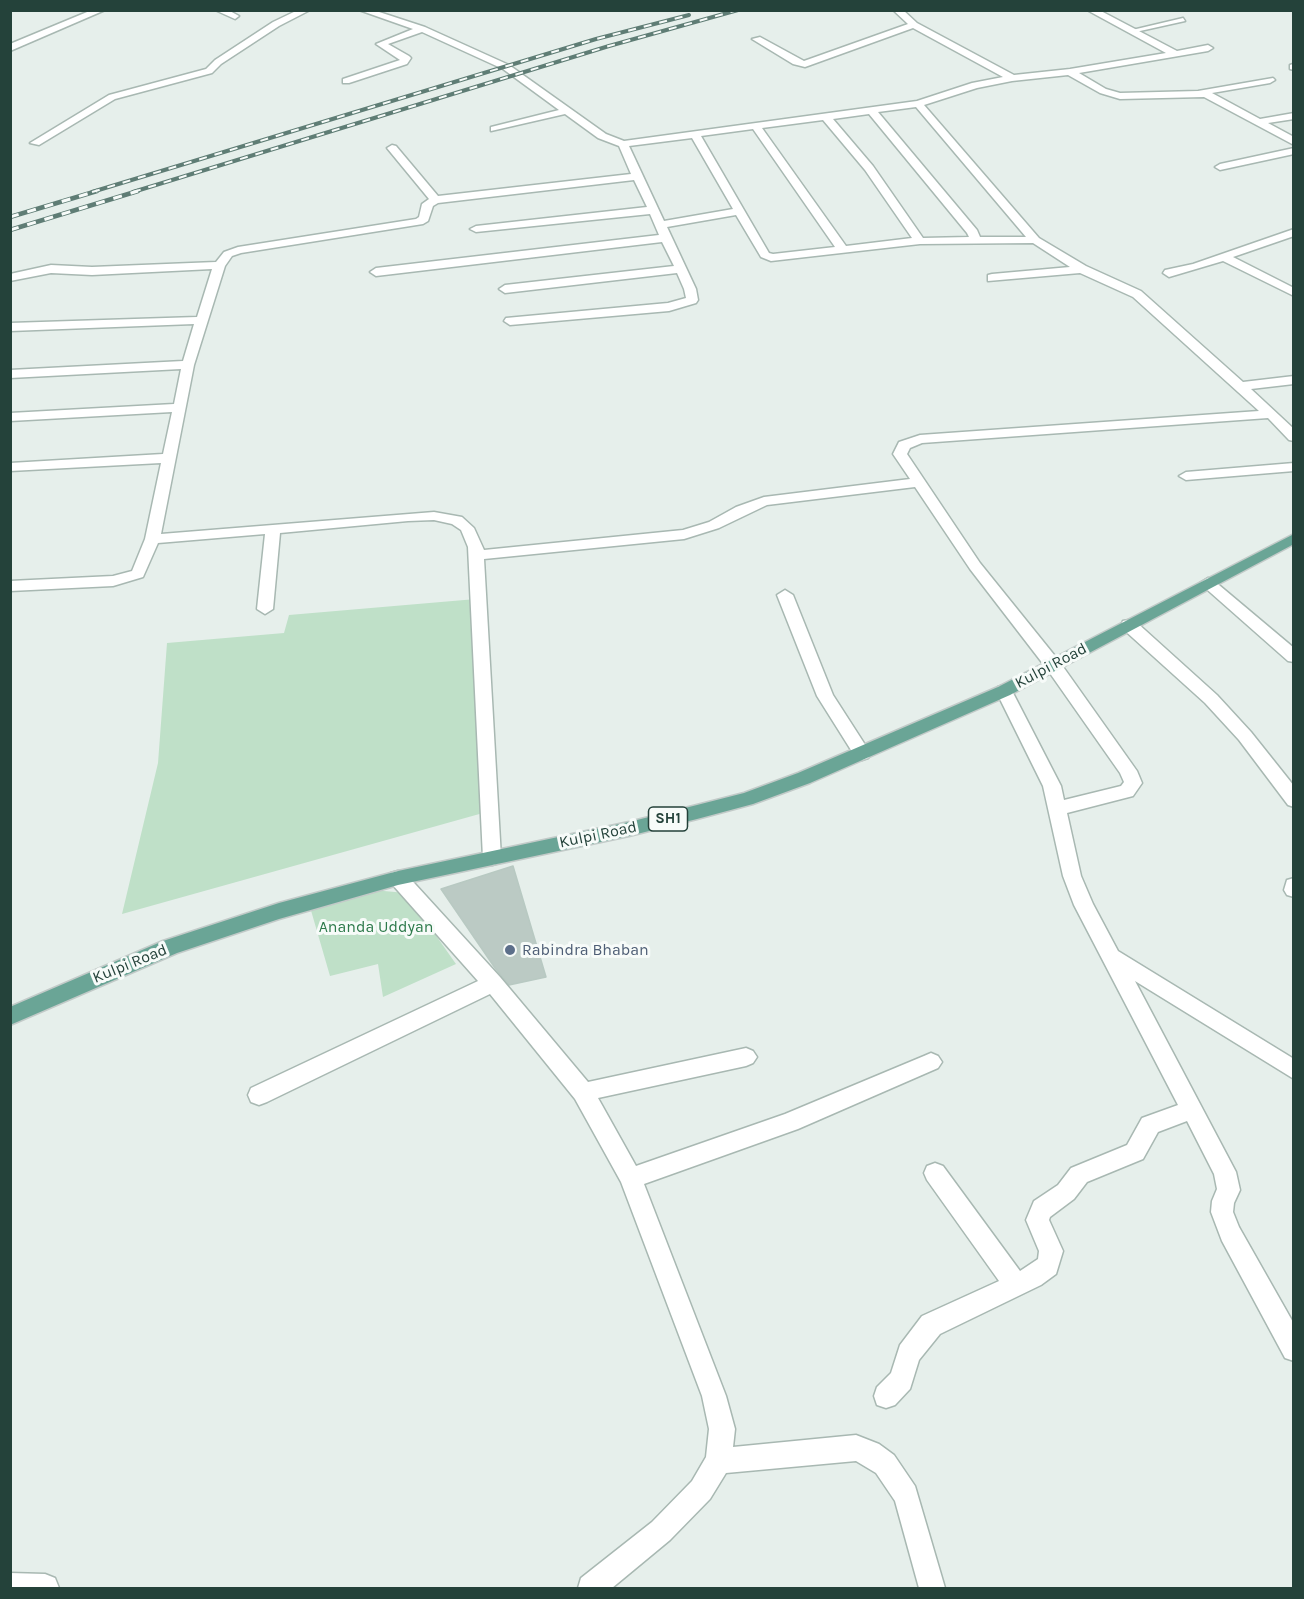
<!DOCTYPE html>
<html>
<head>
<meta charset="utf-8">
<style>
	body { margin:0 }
	#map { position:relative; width:1304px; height:1599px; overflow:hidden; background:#e6efeb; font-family:Karla,sans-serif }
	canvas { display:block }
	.frame { position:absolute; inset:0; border:12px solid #24423a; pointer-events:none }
</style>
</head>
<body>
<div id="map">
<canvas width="1304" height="1599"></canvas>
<div class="frame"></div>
</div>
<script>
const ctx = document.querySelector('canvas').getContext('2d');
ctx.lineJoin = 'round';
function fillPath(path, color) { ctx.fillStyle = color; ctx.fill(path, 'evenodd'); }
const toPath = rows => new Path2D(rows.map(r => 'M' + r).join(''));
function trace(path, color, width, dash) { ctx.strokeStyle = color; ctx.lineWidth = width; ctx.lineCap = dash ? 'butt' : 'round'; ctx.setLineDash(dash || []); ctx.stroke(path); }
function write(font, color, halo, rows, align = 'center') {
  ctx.font = font + ' Karla,sans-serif'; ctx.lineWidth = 6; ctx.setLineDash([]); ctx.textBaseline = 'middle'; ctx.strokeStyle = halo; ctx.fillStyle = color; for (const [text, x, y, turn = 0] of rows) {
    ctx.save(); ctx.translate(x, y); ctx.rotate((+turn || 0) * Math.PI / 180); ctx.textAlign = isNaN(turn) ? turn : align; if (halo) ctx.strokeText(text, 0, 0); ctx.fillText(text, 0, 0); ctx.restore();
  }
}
fillPath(toPath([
	[476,599,483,813,122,914,158,763,167,643,284,633,289,615],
	[373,890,406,893,456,964,383,997,378,964,330,976,310,907]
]), '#bfe0c8');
const building = toPath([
	[513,866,546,977,509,985,495,968,441,889,513,866]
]);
fillPath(building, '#bbcac4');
trace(building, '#b8c9c2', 1.5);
const lane = toPath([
	[1183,18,1185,21,1131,33,1128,31,1183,18]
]);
const street = toPath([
	[92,10,105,10,10,51,10,44,92,10],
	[215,10,228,10,239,16,235,19,215,10],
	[298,10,310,10,279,26,221,64,212,73,115,99,39,145,30,143,109,95,206,69,215,60,273,22,298,10],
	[359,10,373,10,425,27,509,65,606,134,624,141,917,101,972,83,1003,77,913,28,805,67,793,64,752,39,760,37,804,61,908,24,893,10,903,10,917,23,1014,75,1070,69,1166,53,1087,10,1099,10,1177,51,1208,45,1213,48,1208,51,1079,73,1106,89,1120,93,1198,91,1273,78,1275,80,1270,83,1212,93,1260,119,1294,113,1294,119,1268,123,1294,137,1294,145,1204,97,1120,99,1100,93,1068,75,1012,81,977,88,924,105,1039,238,1086,266,1141,291,1243,382,1294,376,1294,384,1251,389,1294,429,1294,441,1289,440,1268,418,922,443,910,448,907,454,980,563,1059,661,1137,771,1142,783,1133,796,1067,813,1081,876,1093,904,1118,951,1294,1059,1294,1079,1135,981,1236,1172,1240,1190,1234,1203,1233,1212,1239,1227,1294,1324,1294,1361,1285,1358,1222,1241,1211,1212,1212,1201,1217,1189,1214,1174,1187,1121,1158,1132,1143,1159,1087,1182,1074,1199,1050,1217,1049,1220,1063,1251,1056,1274,1041,1285,940,1334,919,1360,910,1389,895,1405,886,1408,877,1405,874,1396,877,1387,891,1373,900,1345,922,1316,999,1281,927,1180,924,1173,927,1166,935,1163,943,1166,1020,1271,1038,1259,1039,1251,1026,1220,1034,1201,1058,1185,1071,1168,1127,1145,1142,1118,1178,1105,1074,905,1063,876,1043,786,996,691,998,687,1004,685,1010,687,1012,691,1061,786,1064,800,1121,786,1124,782,1120,773,1047,669,970,569,915,487,767,505,719,528,684,539,484,559,501,858,499,863,492,865,485,863,483,858,468,547,461,530,452,524,434,520,408,521,280,533,273,609,265,614,257,609,265,534,158,543,143,577,113,586,10,591,10,581,113,576,132,571,145,539,161,463,10,471,10,463,163,454,172,412,10,421,10,413,174,404,181,369,10,378,10,370,183,361,194,324,10,331,10,323,197,317,212,269,92,275,51,273,10,281,10,274,51,265,92,267,216,262,224,252,238,247,416,219,419,217,422,204,429,199,387,148,392,145,396,146,438,196,631,174,619,146,598,138,565,114,491,131,491,127,559,110,503,69,422,32,388,44,409,56,411,58,407,64,349,83,343,83,343,79,400,60,376,44,413,29,359,10],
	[916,107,1026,237,980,237,977,230,878,112,916,107],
	[869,114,967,233,969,237,923,238,873,166,833,119,869,114],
	[823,120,865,170,912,238,846,246,762,128,823,120],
	[753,129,835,247,773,254,769,253,701,136,753,129],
	[692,138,733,209,664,221,629,146,692,138],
	[634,180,647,207,476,226,470,229,476,232,650,214,659,235,376,268,370,272,376,276,662,242,674,266,505,285,499,289,505,293,677,273,684,289,686,298,668,303,506,318,504,321,510,325,669,311,696,303,698,300,696,289,667,227,736,215,761,257,771,261,920,244,1033,243,1070,267,992,274,988,275,988,281,1080,273,1133,297,1259,411,920,435,899,442,893,454,910,479,764,497,736,507,709,522,683,530,484,550,474,528,462,517,434,512,161,534,194,365,225,266,232,256,241,253,423,224,428,221,433,206,438,203,634,180],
	[1293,64,1294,70,1290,69,1290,65,1293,64],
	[1294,148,1294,154,1220,170,1215,167,1220,164,1294,148],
	[1294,229,1294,236,1233,257,1294,288,1294,296,1223,261,1169,277,1163,273,1165,270,1193,264,1294,229],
	[1294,463,1294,471,1186,480,1179,476,1186,472,1294,463],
	[1208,578,1213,580,1294,648,1294,662,1288,661,1203,586,1200,583,1208,578],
	[785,590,793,595,833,695,871,754,868,758,862,760,856,758,817,696,777,595,785,590],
	[1129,620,1135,621,1217,695,1251,732,1294,786,1294,807,1288,805,1239,740,1205,703,1123,629,1121,625,1123,621,1129,620],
	[398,871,405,873,500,977,588,1082,746,1048,753,1051,757,1057,753,1063,746,1066,598,1098,636,1166,785,1114,924,1056,931,1053,938,1056,942,1062,938,1068,798,1129,644,1184,726,1396,735,1429,733,1447,856,1435,879,1444,894,1455,915,1486,945,1588,919,1588,895,1501,876,1473,856,1461,726,1473,710,1499,670,1540,612,1588,578,1588,581,1578,652,1522,692,1481,706,1457,709,1429,702,1396,621,1182,575,1099,490,994,267,1102,259,1105,251,1102,248,1095,251,1088,478,981,391,883,389,878,391,873,398,871],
	[1294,878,1294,897,1287,895,1284,890,1287,880,1294,878],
	[10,1573,45,1574,55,1578,59,1588,10,1588,10,1573]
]);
const primary = toPath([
	[1294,534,1294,544,1010,695,810,783,753,804,697,819,629,836,398,885,279,919,177,953,10,1025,10,1007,163,941,279,903,398,871,629,822,697,805,744,793,798,773,998,687,1294,534]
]);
trace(lane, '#a8b8b2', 3);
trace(street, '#a8b8b2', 3);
trace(primary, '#c2cac8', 3);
fillPath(lane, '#fff');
fillPath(street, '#fff');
fillPath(primary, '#6aa596');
const railFar1 = toPath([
	[92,192,596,39,689,15],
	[133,192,609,46,738,10]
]);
const rail = toPath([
	[10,217,97,191],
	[10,230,138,191]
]);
trace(railFar1, '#5f7d75', 4);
trace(rail, '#5f7d75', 4.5);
trace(railFar1, '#f7fbf9', 2, [8]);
trace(rail, '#f7fbf9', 3, [9]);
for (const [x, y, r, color] of [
	[510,950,6,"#5c6f8a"]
]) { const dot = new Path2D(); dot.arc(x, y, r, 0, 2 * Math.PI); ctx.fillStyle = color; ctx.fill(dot); trace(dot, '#f7fbf9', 2); }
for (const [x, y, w] of [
	[668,819,39]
]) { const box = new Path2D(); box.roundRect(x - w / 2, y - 12, w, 24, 4.5); ctx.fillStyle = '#f7fbf9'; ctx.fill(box); trace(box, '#24423a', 1.5); }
write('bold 15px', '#24423a', null, [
	["SH1",668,819]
]);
write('16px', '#24423a', '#f7fbf9', [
	["Kulpi Road",1051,666,-28],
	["Kulpi Road",598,835,-12],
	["Kulpi Road",130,964,-22]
]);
write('16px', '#2d7a4b', '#f7fbf9', [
	["Ananda Uddyan",376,927]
]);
write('16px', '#4e5e75', '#f7fbf9', [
	["Rabindra Bhaban",522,950]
], 'left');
</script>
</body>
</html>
